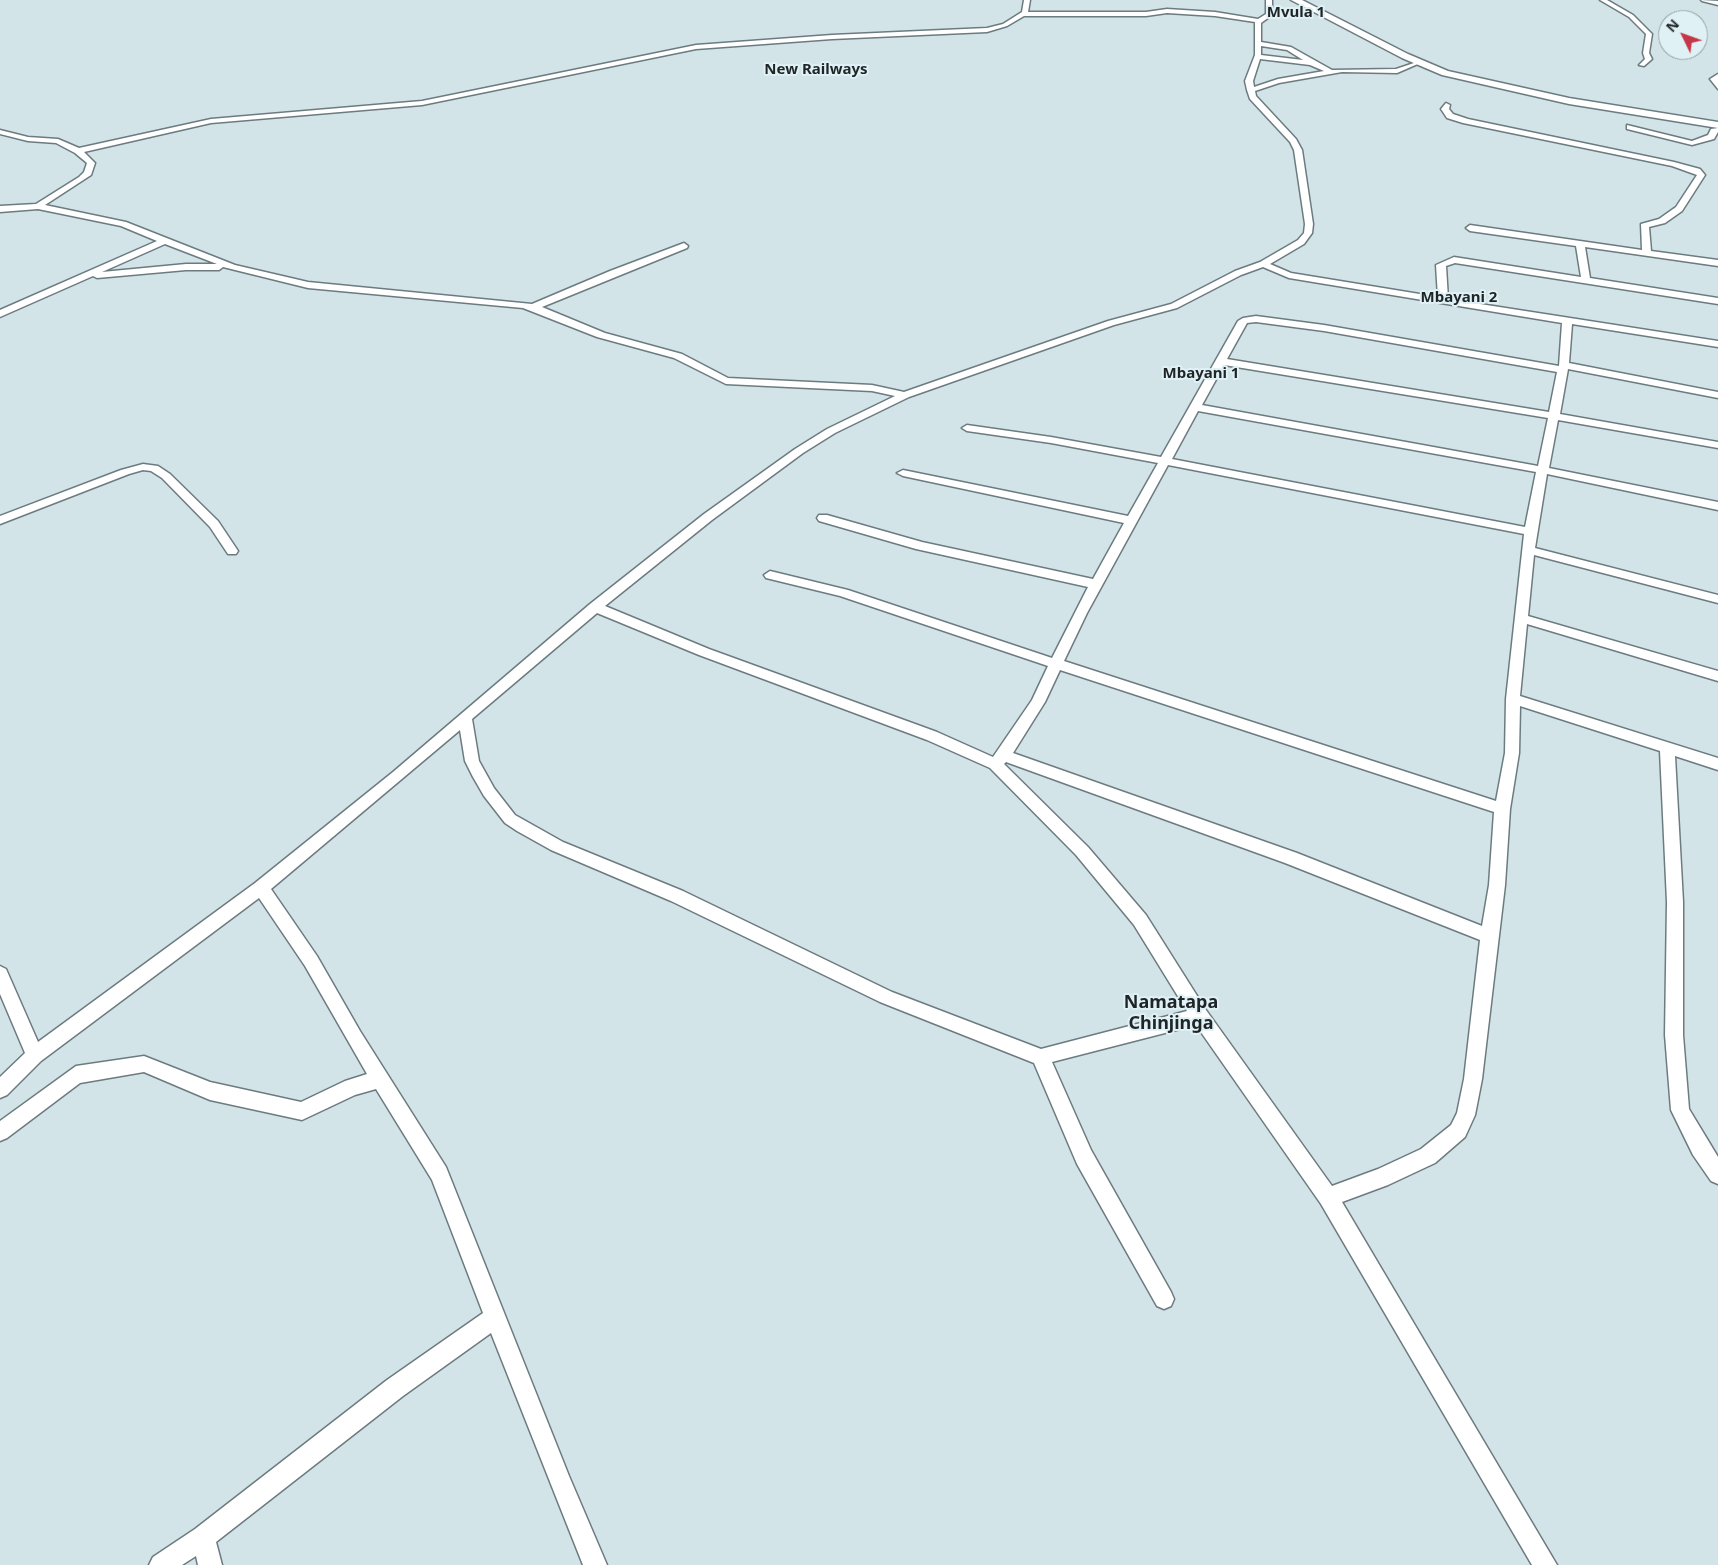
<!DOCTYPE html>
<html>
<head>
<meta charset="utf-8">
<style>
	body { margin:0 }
	#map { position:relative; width:1718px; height:1565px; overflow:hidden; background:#d3e4e9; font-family:"Noto Sans",sans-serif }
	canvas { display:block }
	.north { position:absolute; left:1658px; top:10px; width:50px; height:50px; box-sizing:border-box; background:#e0f1f6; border:1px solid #939fa3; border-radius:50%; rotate:312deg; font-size:14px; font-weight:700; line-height:20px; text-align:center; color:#1f2527 }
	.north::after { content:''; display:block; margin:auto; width:18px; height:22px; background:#c63646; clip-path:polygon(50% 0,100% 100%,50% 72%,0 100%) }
</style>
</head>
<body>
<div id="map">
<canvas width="1718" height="1565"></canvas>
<div class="north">N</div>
</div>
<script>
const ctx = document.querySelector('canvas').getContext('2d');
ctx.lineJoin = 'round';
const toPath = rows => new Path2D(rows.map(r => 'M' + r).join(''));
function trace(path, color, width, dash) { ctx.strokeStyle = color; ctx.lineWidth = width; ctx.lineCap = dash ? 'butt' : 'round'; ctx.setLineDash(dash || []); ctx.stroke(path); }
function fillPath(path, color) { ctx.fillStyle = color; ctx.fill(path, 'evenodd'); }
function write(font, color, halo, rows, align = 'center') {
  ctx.font = font + ' "Noto Sans",sans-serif'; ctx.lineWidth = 4; ctx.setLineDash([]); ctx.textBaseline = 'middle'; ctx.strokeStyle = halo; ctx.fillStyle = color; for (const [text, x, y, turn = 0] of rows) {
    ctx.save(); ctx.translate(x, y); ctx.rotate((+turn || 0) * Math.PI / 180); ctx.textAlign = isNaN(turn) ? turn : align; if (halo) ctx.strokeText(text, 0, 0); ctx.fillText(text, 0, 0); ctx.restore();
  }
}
const street = toPath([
	[1024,0,1030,0,1028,12,1146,12,1167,9,1215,12,1258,19,1266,14,1266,0,1272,0,1272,15,1261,23,1261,42,1291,47,1332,70,1396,69,1420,61,1420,63,1397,73,1342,72,1279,83,1255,91,1256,96,1296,139,1302,150,1313,224,1312,233,1304,244,1270,264,1291,273,1438,297,1436,265,1454,257,1581,277,1576,246,1470,231,1466,228,1470,225,1642,250,1641,224,1659,219,1676,207,1697,175,1672,166,1463,123,1447,118,1441,109,1446,103,1450,105,1449,109,1453,114,1468,119,1674,162,1700,169,1705,175,1682,211,1665,223,1649,227,1651,251,1718,260,1718,266,1585,247,1590,278,1718,298,1718,304,1455,263,1446,266,1448,299,1718,341,1718,347,1572,324,1569,363,1718,392,1718,398,1568,369,1560,414,1718,442,1718,448,1558,420,1549,468,1718,502,1718,510,1547,474,1535,548,1718,595,1718,603,1534,555,1528,616,1718,671,1718,681,1527,624,1520,696,1718,758,1718,770,1675,756,1683,902,1683,1035,1689,1109,1718,1157,1718,1184,1711,1181,1693,1155,1671,1110,1665,1035,1667,902,1660,751,1520,706,1519,753,1510,809,1505,885,1482,1079,1475,1115,1465,1137,1435,1163,1388,1185,1342,1202,1557,1565,1532,1565,1321,1204,1196,1025,1052,1062,1091,1150,1171,1292,1174,1299,1171,1306,1164,1309,1157,1306,1077,1164,1034,1063,880,1002,671,901,551,850,517,831,505,823,484,796,473,777,465,761,460,730,271,889,317,956,360,1031,446,1167,569,1476,607,1565,583,1565,491,1333,403,1396,216,1542,222,1565,198,1565,196,1556,182,1565,149,1565,153,1557,195,1529,387,1380,483,1313,432,1180,376,1089,355,1095,302,1120,210,1100,144,1072,80,1083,7,1138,0,1141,0,1121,76,1066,144,1056,210,1082,301,1102,345,1081,367,1074,305,966,259,898,41,1061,7,1095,0,1098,0,1077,25,1053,0,994,0,966,6,969,38,1042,255,883,393,772,590,604,704,514,795,449,827,429,895,396,872,391,726,384,674,358,597,337,523,308,308,288,223,267,219,270,186,270,97,278,93,276,0,317,0,310,157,241,121,226,38,209,0,212,0,206,36,204,79,177,84,172,87,163,75,153,56,143,28,141,0,134,0,130,28,137,58,139,79,148,211,119,422,101,696,45,832,35,987,28,1003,24,1022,12,1024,0],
	[1167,13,1215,16,1255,22,1255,55,1245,81,1247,90,1250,99,1290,142,1294,150,1305,224,1304,233,1298,240,1260,262,1235,271,1171,304,1108,321,904,392,872,385,728,378,682,354,605,333,542,307,687,248,688,246,684,243,610,271,532,304,308,282,235,265,126,222,45,205,91,175,95,163,84,152,211,123,422,105,696,49,832,39,987,32,1007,26,1024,16,1146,16,1167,13],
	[1261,46,1287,50,1303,60,1261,55,1261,46],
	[1260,59,1310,65,1324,71,1278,79,1254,87,1253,81,1260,59],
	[165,244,217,264,186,264,102,272,165,244],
	[1263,267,1289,278,1562,323,1559,366,1324,325,1256,316,1243,318,1238,321,1161,457,1051,437,967,425,962,428,967,431,1051,443,1158,463,1128,516,903,470,897,473,903,476,1124,523,1093,579,922,542,827,515,819,515,817,518,819,521,916,549,1088,587,1052,658,848,590,770,571,764,575,766,578,840,596,1048,666,1032,700,993,757,937,732,709,649,605,606,712,520,803,453,835,433,909,397,1114,325,1177,308,1241,275,1263,267],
	[1256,322,1324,331,1557,372,1549,412,1227,359,1247,323,1256,322],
	[1224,365,1548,418,1538,466,1202,405,1224,365],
	[1198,411,1536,472,1525,527,1172,459,1198,411],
	[1168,465,1524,534,1506,699,1505,753,1496,801,1064,661,1087,613,1168,465],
	[597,613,699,655,927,740,990,768,1076,855,1134,925,1187,1011,1041,1049,892,992,683,891,563,842,515,815,494,788,479,761,472,719,597,613],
	[1060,670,1494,812,1489,885,1482,926,1297,853,1013,753,1045,702,1060,670],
	[1006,762,1285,863,1480,940,1464,1079,1457,1113,1451,1125,1421,1149,1378,1169,1332,1186,1206,1010,1146,915,1088,847,1004,764,1006,762],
	[1600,0,1607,0,1633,15,1652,34,1649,53,1652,59,1644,66,1639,65,1645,59,1643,53,1646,34,1629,17,1600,0],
	[1701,0,1718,1,1718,5,1702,1,1701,0],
	[1718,74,1718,89,1710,79,1718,74],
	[1627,125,1692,141,1708,135,1711,129,1718,128,1718,132,1714,139,1692,145,1627,129,1627,125],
	[143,464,158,466,170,474,218,521,238,551,236,554,228,554,210,527,162,478,151,471,143,470,129,474,0,524,0,516,121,470,143,464]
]);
const secondary = toPath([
	[1291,0,1302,0,1408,54,1448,71,1569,98,1718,122,1718,128,1569,104,1442,75,1402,58,1291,0]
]);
trace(street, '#6c7b80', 3);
trace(secondary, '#6c7b80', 3);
fillPath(street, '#fff');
fillPath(secondary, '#fff');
write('bold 15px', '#1f2527', '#e0f1f6', [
	["Mvula 1",1296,13],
	["New Railways",816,70],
	["Mbayani 2",1459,298],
	["Mbayani 1",1201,374]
]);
write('bold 18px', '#1f2527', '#e0f1f6', [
	["Namatapa",1171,1003],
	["Chinjinga",1171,1024]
]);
</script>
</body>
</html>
